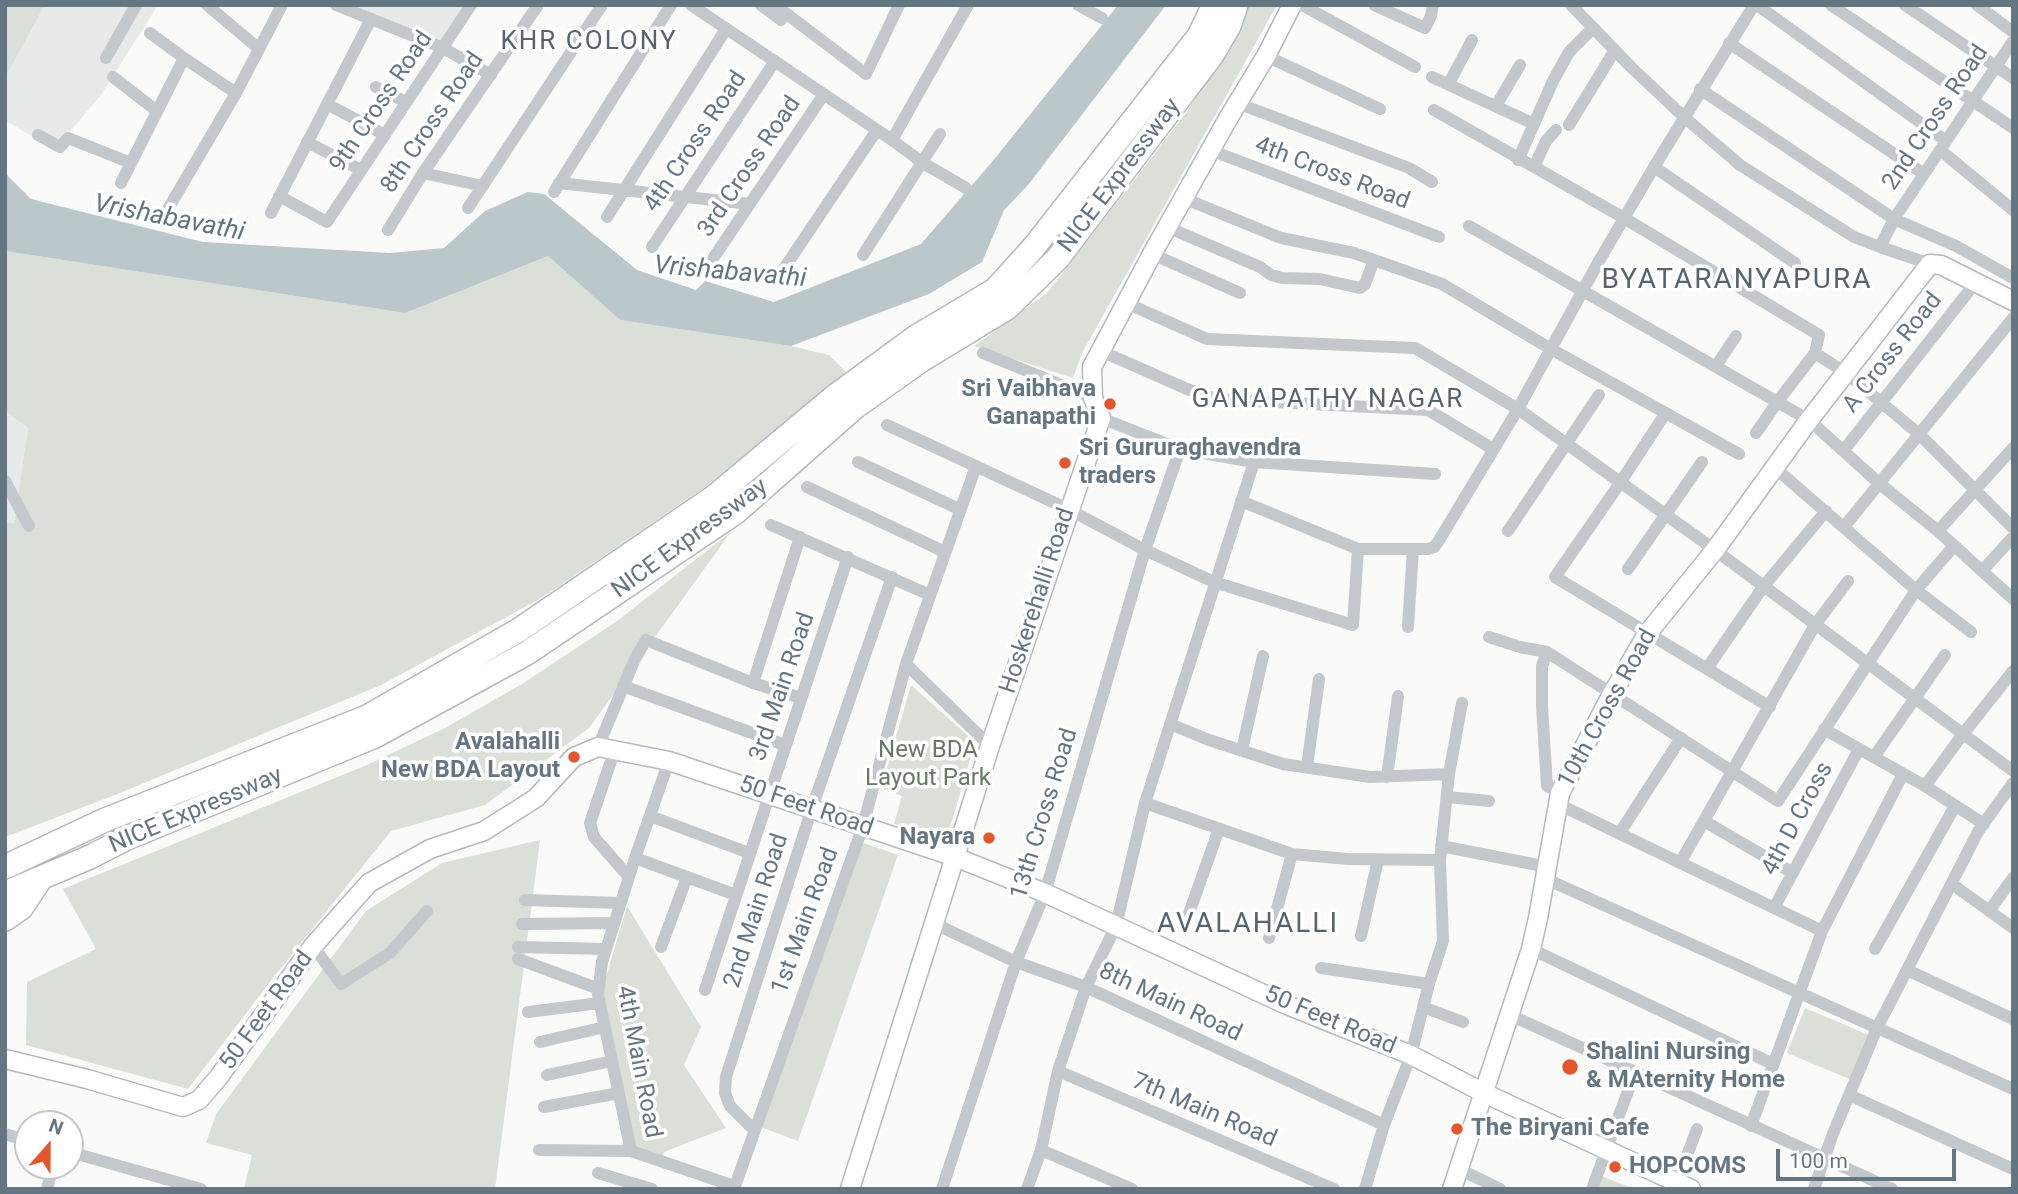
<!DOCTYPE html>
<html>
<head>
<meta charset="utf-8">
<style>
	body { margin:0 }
	#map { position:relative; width:2018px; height:1194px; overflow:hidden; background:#fafaf8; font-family:Roboto,sans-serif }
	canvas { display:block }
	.frame { position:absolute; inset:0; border:7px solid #657683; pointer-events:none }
	.north { position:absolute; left:14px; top:1110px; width:70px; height:70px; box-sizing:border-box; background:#fff; border:2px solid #c1c8cd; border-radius:50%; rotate:21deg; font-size:19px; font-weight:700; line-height:28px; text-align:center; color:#657683 }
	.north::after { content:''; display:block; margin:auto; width:24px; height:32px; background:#e4572e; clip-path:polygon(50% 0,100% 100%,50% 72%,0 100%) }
	.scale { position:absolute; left:1776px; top:1149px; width:180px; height:32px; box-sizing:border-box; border:4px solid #657683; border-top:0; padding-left:9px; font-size:21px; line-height:24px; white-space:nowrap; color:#657683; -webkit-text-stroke:5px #fff; paint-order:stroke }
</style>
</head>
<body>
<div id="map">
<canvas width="2018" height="1194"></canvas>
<div class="frame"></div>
<div class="north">N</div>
<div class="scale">100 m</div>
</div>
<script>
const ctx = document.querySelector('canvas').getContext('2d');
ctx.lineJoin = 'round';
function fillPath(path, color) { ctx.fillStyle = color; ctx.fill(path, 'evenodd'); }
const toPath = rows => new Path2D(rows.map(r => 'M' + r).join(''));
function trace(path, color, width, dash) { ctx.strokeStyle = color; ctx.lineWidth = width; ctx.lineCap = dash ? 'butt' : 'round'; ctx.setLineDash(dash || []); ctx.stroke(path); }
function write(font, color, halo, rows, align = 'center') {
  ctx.font = font + ' Roboto,sans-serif'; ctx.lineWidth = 7; ctx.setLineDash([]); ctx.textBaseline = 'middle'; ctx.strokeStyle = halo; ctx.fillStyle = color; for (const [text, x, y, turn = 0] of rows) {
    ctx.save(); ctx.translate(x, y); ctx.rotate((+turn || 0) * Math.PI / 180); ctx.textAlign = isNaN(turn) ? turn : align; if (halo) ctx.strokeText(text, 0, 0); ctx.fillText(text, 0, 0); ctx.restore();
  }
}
fillPath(toPath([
	[45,5,158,5,101,95,54,150,5,120,5,78],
	[342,5,470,5,443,45],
	[5,411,28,428,14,523,5,522]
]), '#e8e9e9');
fillPath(toPath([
	[5,5,45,5,5,78],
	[1246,5,1277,5,1082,353,1073,378,974,346,1047,293,1186,113,1237,26],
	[5,251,405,313,548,256,620,320,791,346,829,355,846,372,705,487,543,597,381,685,115,795,5,837,5,522,14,523,28,428,5,411],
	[731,532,589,728,485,805,391,831,276,974,188,1089,26,1045,27,982,96,949,63,889,367,765,445,728,522,684,617,621],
	[911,685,975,742,947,838,894,824,902,796,881,788],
	[540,840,495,1189,244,1189,252,1155,206,1143,216,1114,366,911,442,863],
	[861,842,898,855,798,1141,761,1127],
	[627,906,701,1027,684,1065,726,1128,664,1152,662,1160,634,1149,602,991],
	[1805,1008,1871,1036,1852,1080,1787,1053],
	[1601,1176,1635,1189,1596,1189]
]), '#dadfd7');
fillPath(toPath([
	[1118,5,1166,5,1028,185,1004,210,982,262,929,294,791,346,620,320,548,256,405,313,5,251,5,173,31,199,203,242,390,253,444,248,485,211,528,192,544,194,637,270,696,290,705,281,774,302,921,244,992,162]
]), '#bbc7cb');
const secondary = toPath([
	[5,1059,87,1079,183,1107,199,1100,218,1078,313,946,369,883,430,849,484,831,536,798,574,757,598,747,669,761,955,857,1045,893,1287,1005,1411,1055,1484,1093,1691,1189],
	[850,1189,990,746,1101,418,1093,398,1092,367,1152,254,1229,117,1266,56,1292,5],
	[1452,1189,1531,949,1538,918,1560,793,1612,694,1647,634,1715,550,1809,420,1930,264,1941,265,2013,301]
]);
const highway = toPath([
	[5,867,105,820,367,717,519,630,714,497,834,397,916,337,995,290,1034,247,1199,36,1214,5],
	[5,893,90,857,127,838,375,736,527,653,736,512,855,407,920,361,1007,308,1058,258,1212,55,1229,26,1236,5],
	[5,919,21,908,41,878]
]);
trace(secondary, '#b3babf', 21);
trace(highway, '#b4b9bd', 26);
trace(toPath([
	[207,5,258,48],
	[336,5,443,48,491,75],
	[691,5,892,140,968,5],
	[761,5,781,20],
	[775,5,866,74,899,5],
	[1078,5,1102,18],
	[1302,5,1415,67],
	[1374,5,1425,28,1431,16,1433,5],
	[1571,5,1632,68,1684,117,1740,165,1854,237,1880,247],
	[1757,5,1946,141],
	[1831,5,2013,128],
	[1905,5,2013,78],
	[1977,5,2013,32],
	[2013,41,1894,219,1956,246,2013,278],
	[1729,43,1924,174],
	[1266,56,1380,109],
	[106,58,136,5],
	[184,58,236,93],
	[113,77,157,111],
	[1432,77,1534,124],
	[1449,83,1472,40],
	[376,87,406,102],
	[1700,89,1894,219,1880,247,1930,264],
	[1237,103,1409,168,1432,182],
	[327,104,385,135],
	[1496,106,1520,65],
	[1434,110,1624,218,1819,335,1815,353,1846,373,1920,435,2013,528],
	[1569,125,1615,50],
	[38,135,60,147,68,138,131,163],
	[892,140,923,163,966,188],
	[307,142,361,170],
	[1210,150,1439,237],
	[1940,150,2013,210],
	[1518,160,1553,81,1569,52,1593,28],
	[1534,167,1546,141,1556,130],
	[1654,167,1795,263],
	[423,173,483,186],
	[121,183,184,58,150,33],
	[559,183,750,204],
	[554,192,671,5],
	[279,196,327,222,471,5],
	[1183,198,1281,238,1354,253,1442,284,1551,349,1739,454],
	[468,208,602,5],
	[168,209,236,93,282,5],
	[271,213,371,19],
	[607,217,726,29],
	[1469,226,1809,420,1880,484,1938,531],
	[1167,227,1260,267,1271,275,1282,278,1320,279,1360,288,1365,284,1374,260],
	[388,230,423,173,538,5],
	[652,247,775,61],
	[1152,254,1240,293],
	[863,255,940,134],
	[710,263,824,94],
	[779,276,877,130],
	[1126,303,1207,339,1415,348,1518,409,1715,550,2013,771],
	[1101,351,1187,389,1216,399,1428,410,1493,449],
	[983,353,1093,398],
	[1716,366,1736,336],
	[1665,414,1620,483,1555,577,1770,707],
	[1101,418,1180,449,1254,462,1435,474],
	[887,425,1068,509,1145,550,1214,582,1353,625,1358,549,1241,501],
	[1756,433,1778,401,1815,353],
	[2013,448,1938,531,2013,599],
	[1844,450,1976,282],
	[858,462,959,509],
	[1775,468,1916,590,1971,632],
	[5,481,29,526],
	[807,487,945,552],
	[771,525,930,595],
	[1844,527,2013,318],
	[1508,531,1599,395],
	[1358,549,1413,549,1408,627],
	[1413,549,1428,549,1434,547,1438,542,1518,409,1599,261,1654,167,1754,5],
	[1628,569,1702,462],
	[1982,571,2013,537],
	[1489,637,1520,647,1547,652,1778,801,1916,590,1954,546],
	[1547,652,1542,666,1542,706,1547,786,1560,793],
	[906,664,990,746],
	[1708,667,1763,587,1826,511],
	[753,683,801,698],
	[623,686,785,745],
	[1170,724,1209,740,1283,764,1370,777,1449,774,1440,860,1443,941,1429,984,1411,1055,1384,1125,1365,1189],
	[1824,729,1925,786,1984,824],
	[598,747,635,659,646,640,753,683,800,537],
	[615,749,590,823,594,837,629,877],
	[1242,750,1263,656],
	[1874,757,1945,655],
	[669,761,635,858,602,962,598,995,631,1151,734,1186],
	[1307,767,1319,679],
	[1449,774,1462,703],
	[1387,777,1398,696],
	[1925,786,1963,734,2013,671],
	[1447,797,1489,801],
	[1145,803,1292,854,1348,859,1440,860],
	[1558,804,1822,931],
	[650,816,749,853],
	[1704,821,1793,873],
	[1619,834,1681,738],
	[1441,846,1548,867],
	[635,858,736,895],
	[1680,863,1815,625,1848,581],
	[1546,879,2013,1089],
	[1952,884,2013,928],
	[525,900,621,903],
	[1774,908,1859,749],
	[1989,911,2013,878],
	[1188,916,1219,829],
	[522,924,614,923],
	[935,924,1016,962,1086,987,1384,1125],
	[1361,936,1378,860],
	[1269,938,1292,854],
	[313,946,341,984,390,953,427,911],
	[518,947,606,949],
	[661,947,687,877],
	[1531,949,1773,1064],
	[1875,949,1955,806],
	[518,959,599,989],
	[1321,968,1429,984],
	[1907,970,2013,1019],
	[705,990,848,557],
	[1423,1007,1463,1022],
	[528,1012,600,1003],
	[1510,1015,1892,1189],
	[540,1042,605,1027],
	[1058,1071,1334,1189],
	[547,1075,612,1061],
	[1849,1095,2013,1169],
	[544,1107,619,1093],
	[1751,1126,1822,931,1903,774],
	[754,1130,730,1106,725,1093,726,1077,812,808,892,577],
	[5,1134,28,1141],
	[539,1150,631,1151],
	[1041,1150,1132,1189],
	[70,1152,201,1189],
	[1459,1169,1500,1189],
	[598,1173,652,1189],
	[1677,1182,1697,1129],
	[47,1189,53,1166],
	[734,1189,863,826,906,664,976,466],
	[942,1189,1016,962,1045,893,1145,550,1180,449],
	[1027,1189,1041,1150,1058,1071,1086,987,1116,926,1145,803,1254,462],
	[1592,1189,1635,1072],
	[1814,1189,1832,1136,1877,1028,1979,830,2013,783]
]), '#c3c8cc', 12);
trace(secondary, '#fff', 18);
trace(highway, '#fff', 23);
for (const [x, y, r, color] of [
	[1110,404,7,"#e4572e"],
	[1065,463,7,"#e4572e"],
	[574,757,7,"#e4572e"],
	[989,838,7,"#e4572e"],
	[1570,1067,9,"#e4572e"],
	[1457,1129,7,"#e4572e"],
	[1615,1167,7,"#e4572e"]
]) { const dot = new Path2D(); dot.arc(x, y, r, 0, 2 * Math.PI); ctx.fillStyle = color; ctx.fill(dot); trace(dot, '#fff', 2.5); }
write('24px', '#657683', '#fff', [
	["9th Cross Road",382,102,-56],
	["2nd Cross Road",1936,118,-56],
	["8th Cross Road",433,123,-56],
	["4th Cross Road",696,142,-56],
	["3rd Cross Road",750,167,-56],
	["4th Cross Road",1332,174,21],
	["NICE Expressway",1120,176,-53],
	["A Cross Road",1893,353,-52],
	["NICE Expressway",690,539,-36],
	["Hoskerehalli Road",1038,601,-72],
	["3rd Main Road",783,687,-71],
	["10th Cross Road",1608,709,-61],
	["50 Feet Road",806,807,19],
	["NICE Expressway",196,811,-23],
	["13th Cross Road",1045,814,-73],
	["4th D Cross",1798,819,-62],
	["2nd Main Road",757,911,-72],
	["1st Main Road",806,921,-70],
	["8th Main Road",1170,1003,25],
	["50 Feet Road",267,1011,-54],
	["50 Feet Road",1330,1021,23],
	["4th Main Road",638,1062,79],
	["7th Main Road",1204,1111,23]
]);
write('bold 24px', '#657683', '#fff', [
	["Sri Vaibhava",1096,390,"right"],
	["Ganapathi",1096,418,"right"],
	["Sri Gururaghavendra",1079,449],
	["traders",1079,477],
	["Avalahalli",560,743,"right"],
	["New BDA Layout",560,771,"right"],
	["Nayara",975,838,"right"],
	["Shalini Nursing",1586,1053],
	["& MAternity Home",1586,1081],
	["The Biryani Cafe",1471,1129],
	["HOPCOMS",1629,1167]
], 'left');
write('24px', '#687a64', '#fff', [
	["New BDA",928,751],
	["Layout Park",928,779]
]);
ctx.letterSpacing = '2px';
write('26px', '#57646e', '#fff', [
	["KHR COLONY",589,42],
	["GANAPATHY NAGAR",1328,400]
]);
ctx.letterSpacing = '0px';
write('italic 26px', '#60757c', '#fff', [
	["Vrishabavathi",169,219,11],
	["Vrishabavathi",730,273,5]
]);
ctx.letterSpacing = '2px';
write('28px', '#57646e', '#fff', [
	["BYATARANYAPURA",1737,281],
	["AVALAHALLI",1248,925]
]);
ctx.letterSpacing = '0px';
</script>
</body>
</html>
